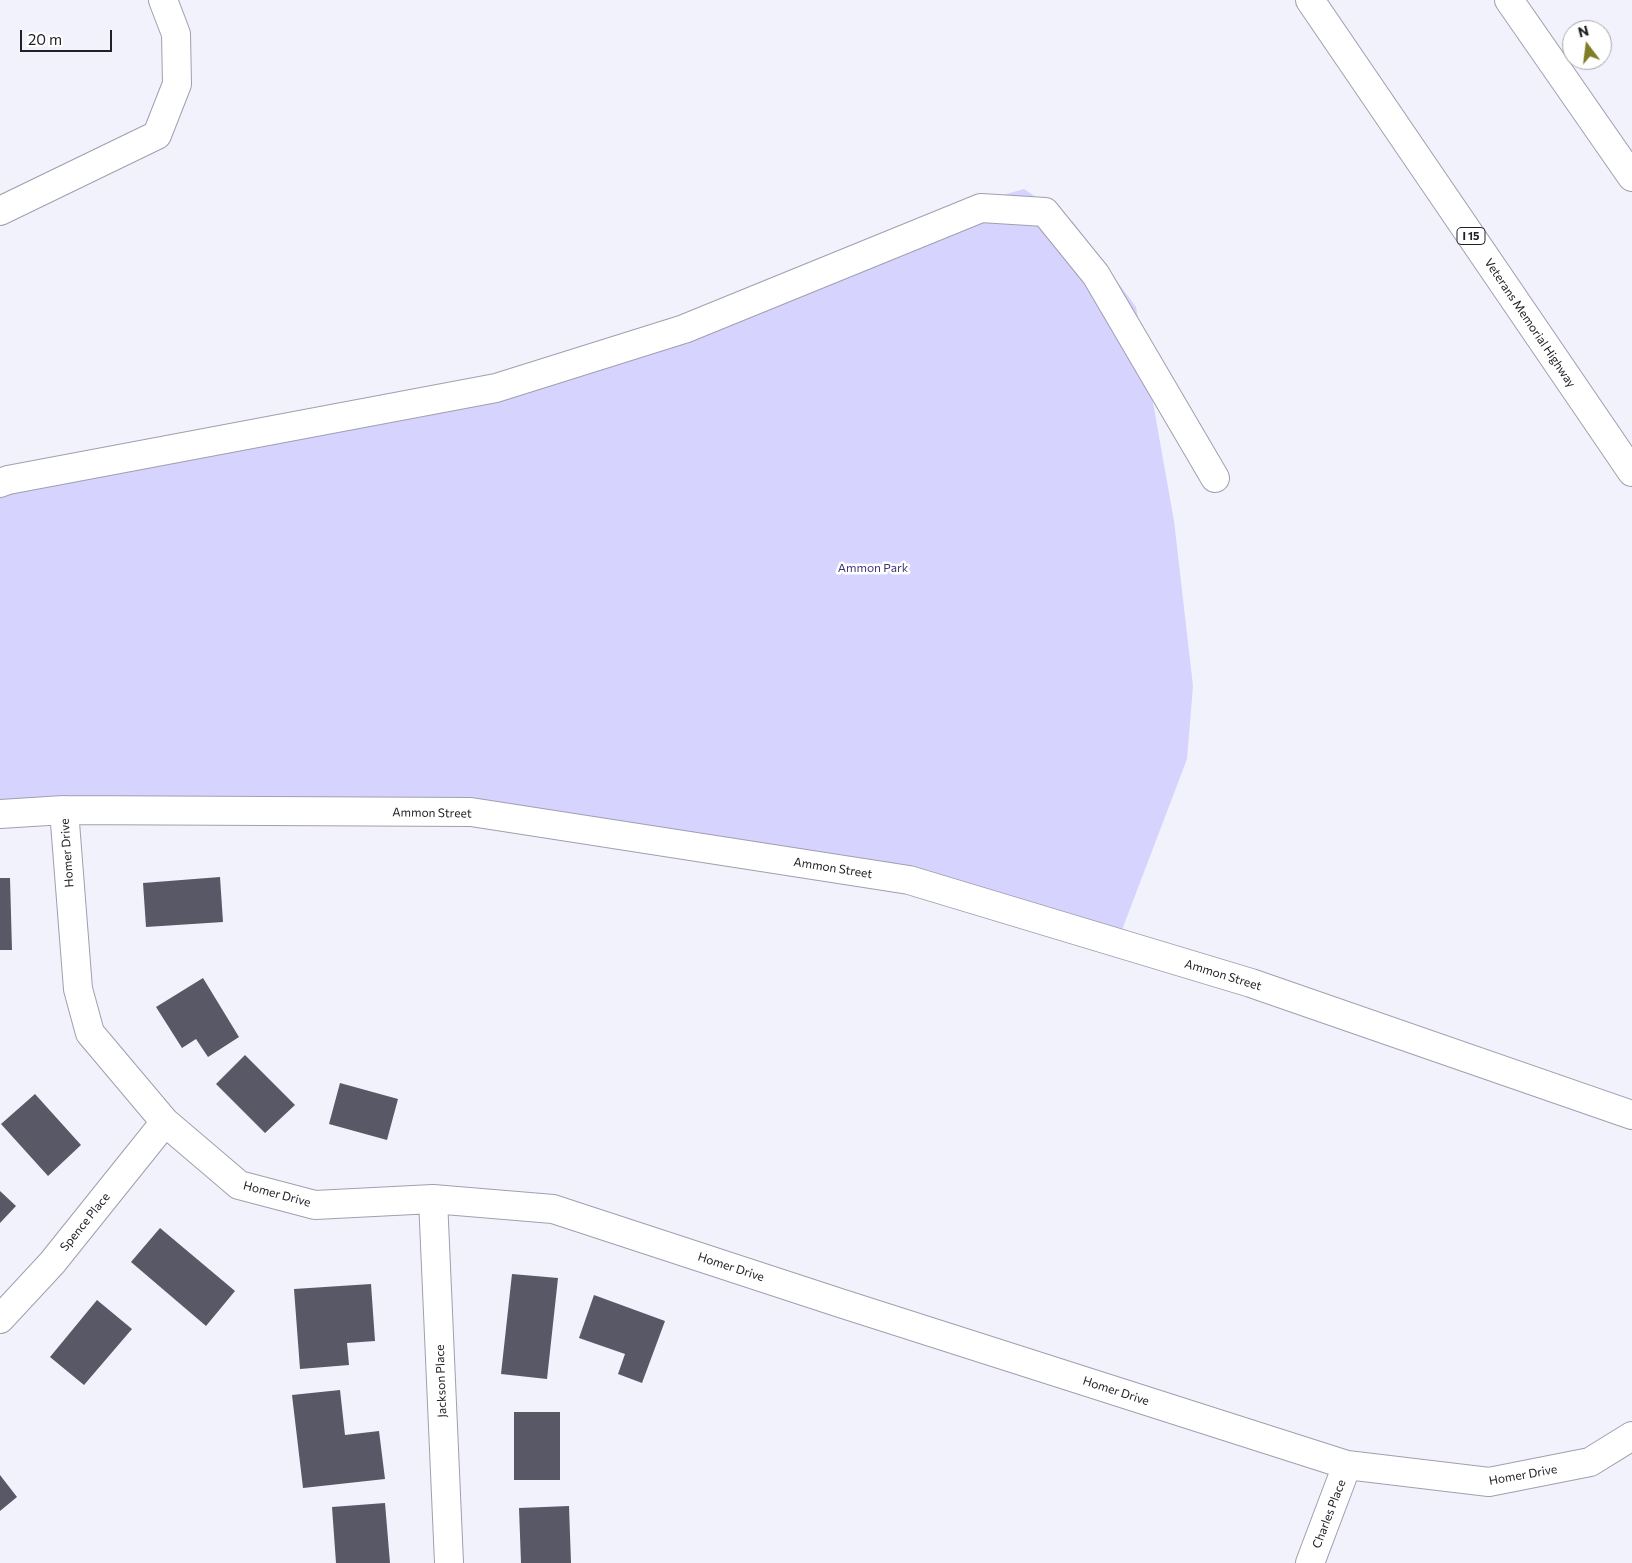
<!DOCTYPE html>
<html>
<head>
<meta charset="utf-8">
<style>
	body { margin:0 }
	#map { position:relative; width:1632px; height:1563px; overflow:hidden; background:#f2f2fc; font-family:Commissioner,sans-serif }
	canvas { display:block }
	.north { position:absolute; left:1562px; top:20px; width:50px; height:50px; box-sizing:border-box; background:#fff; border:1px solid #a6a6a9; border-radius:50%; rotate:345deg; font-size:14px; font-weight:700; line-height:20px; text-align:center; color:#212127 }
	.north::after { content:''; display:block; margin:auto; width:18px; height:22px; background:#7f7d25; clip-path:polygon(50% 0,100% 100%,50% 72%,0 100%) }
	.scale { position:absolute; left:20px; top:30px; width:92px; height:22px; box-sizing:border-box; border:2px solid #212127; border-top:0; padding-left:6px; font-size:15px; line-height:18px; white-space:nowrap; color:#212127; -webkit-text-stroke:4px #fff; paint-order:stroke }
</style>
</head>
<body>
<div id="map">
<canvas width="1632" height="1563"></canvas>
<div class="north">N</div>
<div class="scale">20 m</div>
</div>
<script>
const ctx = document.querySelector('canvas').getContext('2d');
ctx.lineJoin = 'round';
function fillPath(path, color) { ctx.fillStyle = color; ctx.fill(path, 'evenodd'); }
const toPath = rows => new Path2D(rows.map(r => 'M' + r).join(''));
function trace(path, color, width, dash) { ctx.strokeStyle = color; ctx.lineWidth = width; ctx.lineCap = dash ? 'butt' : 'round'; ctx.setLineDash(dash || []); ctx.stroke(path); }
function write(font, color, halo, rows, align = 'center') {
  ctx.font = font + ' Commissioner,sans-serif'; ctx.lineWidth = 5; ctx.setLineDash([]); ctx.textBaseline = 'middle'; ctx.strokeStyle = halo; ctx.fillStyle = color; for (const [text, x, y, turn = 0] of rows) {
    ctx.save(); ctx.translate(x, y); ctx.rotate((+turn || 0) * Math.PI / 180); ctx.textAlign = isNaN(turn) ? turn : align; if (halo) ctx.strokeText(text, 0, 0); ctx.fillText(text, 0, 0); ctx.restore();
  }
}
fillPath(toPath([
	[1024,189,1073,222,1136,307,1174,521,1193,686,1187,759,1117,943,909,880,471,812,0,814,0,492,592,353,941,213]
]), '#d6d3fe');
fillPath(toPath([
	[220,877,223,922,146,927,143,883],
	[0,878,10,878,12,950,0,950],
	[203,978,239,1037,208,1057,196,1039,182,1048,156,1007],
	[245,1055,295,1105,265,1133,216,1084],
	[340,1083,398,1099,387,1140,329,1124],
	[35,1094,81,1145,48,1176,1,1124],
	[0,1191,16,1206,0,1223],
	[160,1228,235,1291,206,1326,131,1262],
	[512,1274,558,1278,547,1379,501,1374],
	[371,1284,375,1341,347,1343,349,1365,300,1369,294,1289],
	[594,1295,665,1321,642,1383,618,1374,625,1354,579,1338],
	[97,1300,132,1329,84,1385,50,1357],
	[340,1390,345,1435,379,1431,385,1479,303,1488,292,1395],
	[514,1412,560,1412,560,1480,514,1480],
	[0,1475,17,1497,0,1511],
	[385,1503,390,1563,336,1563,332,1507],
	[569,1506,571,1563,521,1563,519,1508]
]), '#595866');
const minor = toPath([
	[0,211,157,135,177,84,176,34,163,0],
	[0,483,8,480,496,388,684,329,981,208,1045,212,1096,275,1215,478],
	[64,810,78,989,90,1033,165,1122,239,1185,315,1205,433,1199,553,1209,840,1303,1347,1465,1489,1482,1590,1462,1632,1436],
	[0,814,64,810,471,812,909,880,1251,983,1632,1115],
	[433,1199,449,1563],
	[0,1319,52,1263,165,1122],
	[1310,1563,1347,1465]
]);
const highway = toPath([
	[1310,0,1632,472],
	[1509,0,1632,177]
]);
trace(minor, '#a09faf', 30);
trace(highway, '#a09faf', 30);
trace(minor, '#fff', 28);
trace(highway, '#fff', 28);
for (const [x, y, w] of [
	[1471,236,28]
]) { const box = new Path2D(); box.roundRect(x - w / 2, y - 8.5, w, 17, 4); ctx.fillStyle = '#fff'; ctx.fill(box); trace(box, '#212127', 1); }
write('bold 11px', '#212127', null, [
	["I 15",1471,236]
]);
write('12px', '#212127', '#fff', [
	["Veterans Memorial Highway",1530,323,56],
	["Ammon Street",432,813,1],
	["Homer Drive",67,853,-94],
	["Ammon Street",833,868,9],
	["Ammon Street",1223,975,17],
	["Homer Drive",277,1194,15],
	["Spence Place",85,1222,-51],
	["Homer Drive",731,1267,18],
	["Jackson Place",441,1381,-92],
	["Homer Drive",1116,1391,18],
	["Homer Drive",1523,1475,-10],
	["Charles Place",1329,1514,-69]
]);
write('12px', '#3f3276', '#fff', [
	["Ammon Park",873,568]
]);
</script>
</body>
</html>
